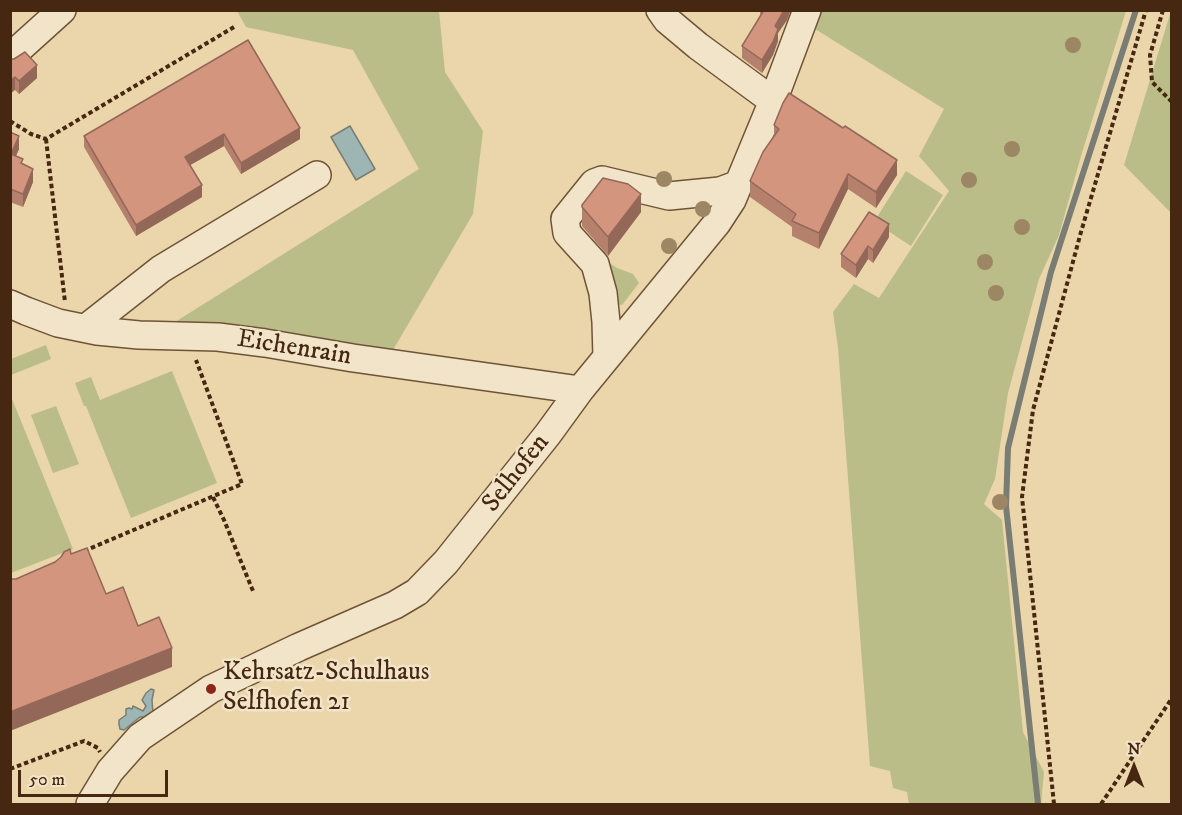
<!DOCTYPE html>
<html>
<head>
<meta charset="utf-8">
<style>
	body { margin:0 }
	#map { position:relative; width:1182px; height:815px; overflow:hidden; background:#ead6aa; font-family:"IM FELL DW Pica",serif }
	canvas { display:block }
	.frame { position:absolute; inset:0; border:12px solid #462711; pointer-events:none }
	.north { position:absolute; left:1104px; top:737px; width:60px; height:60px; -webkit-text-stroke:4px #f1e4c8; paint-order:stroke; rotate:0deg; font-size:16px; font-weight:700; line-height:24px; text-align:center; color:#462711 }
	.north::after { content:''; display:block; margin:auto; width:21px; height:27px; background:#462711; clip-path:polygon(50% 0,100% 100%,50% 72%,0 100%) }
	.scale { position:absolute; left:18px; top:770px; width:150px; height:27px; box-sizing:border-box; border:3px solid #462711; border-top:0; padding-left:8px; font-size:18px; line-height:21px; white-space:nowrap; color:#462711; -webkit-text-stroke:4px #f1e4c8; paint-order:stroke }
</style>
</head>
<body>
<div id="map">
<canvas width="1182" height="815"></canvas>
<div class="frame"></div>
<div class="north">N</div>
<div class="scale">50 m</div>
</div>
<script>
const ctx = document.querySelector('canvas').getContext('2d');
ctx.lineJoin = 'round';
function fillPath(path, color) { ctx.fillStyle = color; ctx.fill(path, 'evenodd'); }
const toPath = rows => new Path2D(rows.map(r => 'M' + r).join(''));
function trace(path, color, width, dash) { ctx.strokeStyle = color; ctx.lineWidth = width; ctx.lineCap = dash ? 'butt' : 'round'; ctx.setLineDash(dash || []); ctx.stroke(path); }
function write(font, color, halo, rows, align = 'center') {
  ctx.font = font + ' "IM FELL DW Pica",serif'; ctx.lineWidth = 5; ctx.setLineDash([]); ctx.textBaseline = 'middle'; ctx.strokeStyle = halo; ctx.fillStyle = color; for (const [text, x, y, turn = 0] of rows) {
    ctx.save(); ctx.translate(x, y); ctx.rotate((+turn || 0) * Math.PI / 180); ctx.textAlign = isNaN(turn) ? turn : align; if (halo) ctx.strokeText(text, 0, 0); ctx.fillText(text, 0, 0); ctx.restore();
  }
}
fillPath(toPath([
	[812,10,1126,11,1081,156,1059,235,1039,279,1008,393,995,479,984,504,1002,520,1023,732,1044,772,1041,804,909,804,907,792,893,788,890,771,870,766,838,348,833,312,854,284,879,298,949,191,919,156,944,109,807,24],
	[237,11,439,11,445,72,483,131,473,214,390,355,213,323,175,322,419,169,353,50,246,27],
	[1171,11,1172,11,1171,213,1124,165],
	[906,171,943,195,911,246,874,222],
	[611,264,617,268,633,274,639,283,622,305,617,304,607,267],
	[46,345,51,359,11,375,11,359],
	[172,371,217,483,131,518,86,406,84,406,75,383,91,377,100,400],
	[10,394,73,549,11,573,10,573],
	[56,406,79,464,53,473,31,415]
]), '#babd87');
const water = toPath([
	[350,126,375,169,356,180,331,137,350,126],
	[151,689,154,690,152,700,153,713,148,717,140,717,124,730,120,729,119,724,119,720,126,715,126,709,129,708,132,709,133,706,143,711,146,706,142,700,146,693,151,689]
]);
fillPath(water, '#9db6b4');
trace(water, '#7a7d73', 1.5);
trace(toPath([
	[1038,804,1006,506,1008,448,1051,272,1136,10]
]), '#7a7d73', 6);
const minor = toPath([
	[660,10,667,20,698,46,773,101],
	[10,57,62,10],
	[10,304,26,311,58,323,97,331,139,335,218,337,265,343,353,358,580,390],
	[86,328,161,269,317,175],
	[607,357,606,322,603,293,595,264,567,233,565,219,594,183,602,180,669,196,720,191,739,184],
	[90,804,110,771,140,737,211,689,299,647,395,605,417,592,446,562,548,434,580,390,717,223,732,200,773,101,807,10]
]);
trace(minor, '#6f5337', 30);
trace(toPath([
	[1163,10,1150,55,1152,82,1172,102],
	[10,121,31,134,46,139,234,27],
	[46,139,65,302],
	[213,497,224,520,253,591],
	[84,551,242,484,196,360],
	[10,769,84,741,98,748,100,752],
	[1054,804,1022,497,1033,410,1081,232,1146,10],
	[1101,804,1172,698]
]), '#462711', 4, [4.5, 3]);
trace(minor, '#f1e4c8', 27);
ctx.fillStyle = '#9c8663';
for (const [x, y] of [
	[1073,45],
	[1012,149],
	[664,179],
	[969,180],
	[703,209],
	[1022,227],
	[669,246],
	[985,262],
	[996,293],
	[1000,502]
]) { ctx.beginPath(); ctx.arc(x, y, 8, 0, 2 * Math.PI); ctx.fill(); }
fillPath(toPath([
	[760,10,790,10,787,20,778,33,778,41,773,55,762,73,742,58,742,46,761,15,760,14],
	[248,40,300,139,241,174,224,146,190,165,202,197,136,236,84,147,84,136],
	[10,59,37,78,19,94,15,90],
	[774,125,897,175,876,208,848,189,819,249,792,236,792,227,750,197,750,181,774,137],
	[10,132,19,149,16,156,23,164,33,182,23,207,10,202],
	[582,205,641,212,608,256,582,226],
	[889,237,873,263,868,259,856,278,841,267,841,254]
]), '#b5806c');
fillPath(toPath([
	[784,10,790,10,790,12,787,20,778,33,778,41,773,55,762,73,762,60,775,26],
	[37,65,37,78,19,94,19,81],
	[15,77,15,90,10,94,10,81],
	[300,128,300,139,241,174,241,163],
	[224,134,224,146,185,168,185,157],
	[19,136,19,149,11,167,11,154],
	[897,160,897,175,876,208,876,192],
	[33,169,33,182,23,207,23,194],
	[848,174,848,189,819,249,819,233],
	[202,185,202,197,136,236,136,225],
	[641,194,641,212,608,256,608,237],
	[889,224,889,237,873,263,873,250],
	[868,246,868,259,856,278,856,265],
	[172,648,172,667,10,731,10,712]
]), '#946858');
const building = toPath([
	[764,10,784,10,775,26,778,29,773,42,762,60,742,46,764,10],
	[248,40,300,128,241,163,224,134,185,157,202,185,136,225,84,136,248,40],
	[25,52,37,65,19,81,15,77,10,81,10,59,14,59,25,52],
	[789,93,843,128,845,126,897,160,876,192,848,174,819,233,792,221,796,214,750,181,763,152,779,129,774,125,783,103,789,93],
	[10,132,19,136,11,154,23,159,21,163,33,169,23,194,10,189,10,132],
	[603,178,628,184,641,194,608,237,582,207,582,205,603,178],
	[869,212,889,224,873,250,868,246,856,265,841,254,869,212],
	[87,548,106,594,123,587,138,626,159,617,172,648,10,712,10,579,16,579,55,562,61,557,64,552,70,549,71,554,87,548]
]);
fillPath(building, '#d3957e');
trace(building, '#946858', 1.5);
for (const [x, y, r, color] of [
	[211,689,6,"#8f2418"]
]) { const dot = new Path2D(); dot.arc(x, y, r, 0, 2 * Math.PI); ctx.fillStyle = color; ctx.fill(dot); trace(dot, '#f1e4c8', 2); }
write('26px', '#462711', '#f1e4c8', [
	["Eichenrain",294,349,9],
	["Selhofen",517,474,-52]
]);
write('26px', '#462711', '#f1e4c8', [
	["Kehrsatz-Schulhaus",223,674],
	["Selfhofen 21",223,704]
], 'left');
</script>
</body>
</html>
